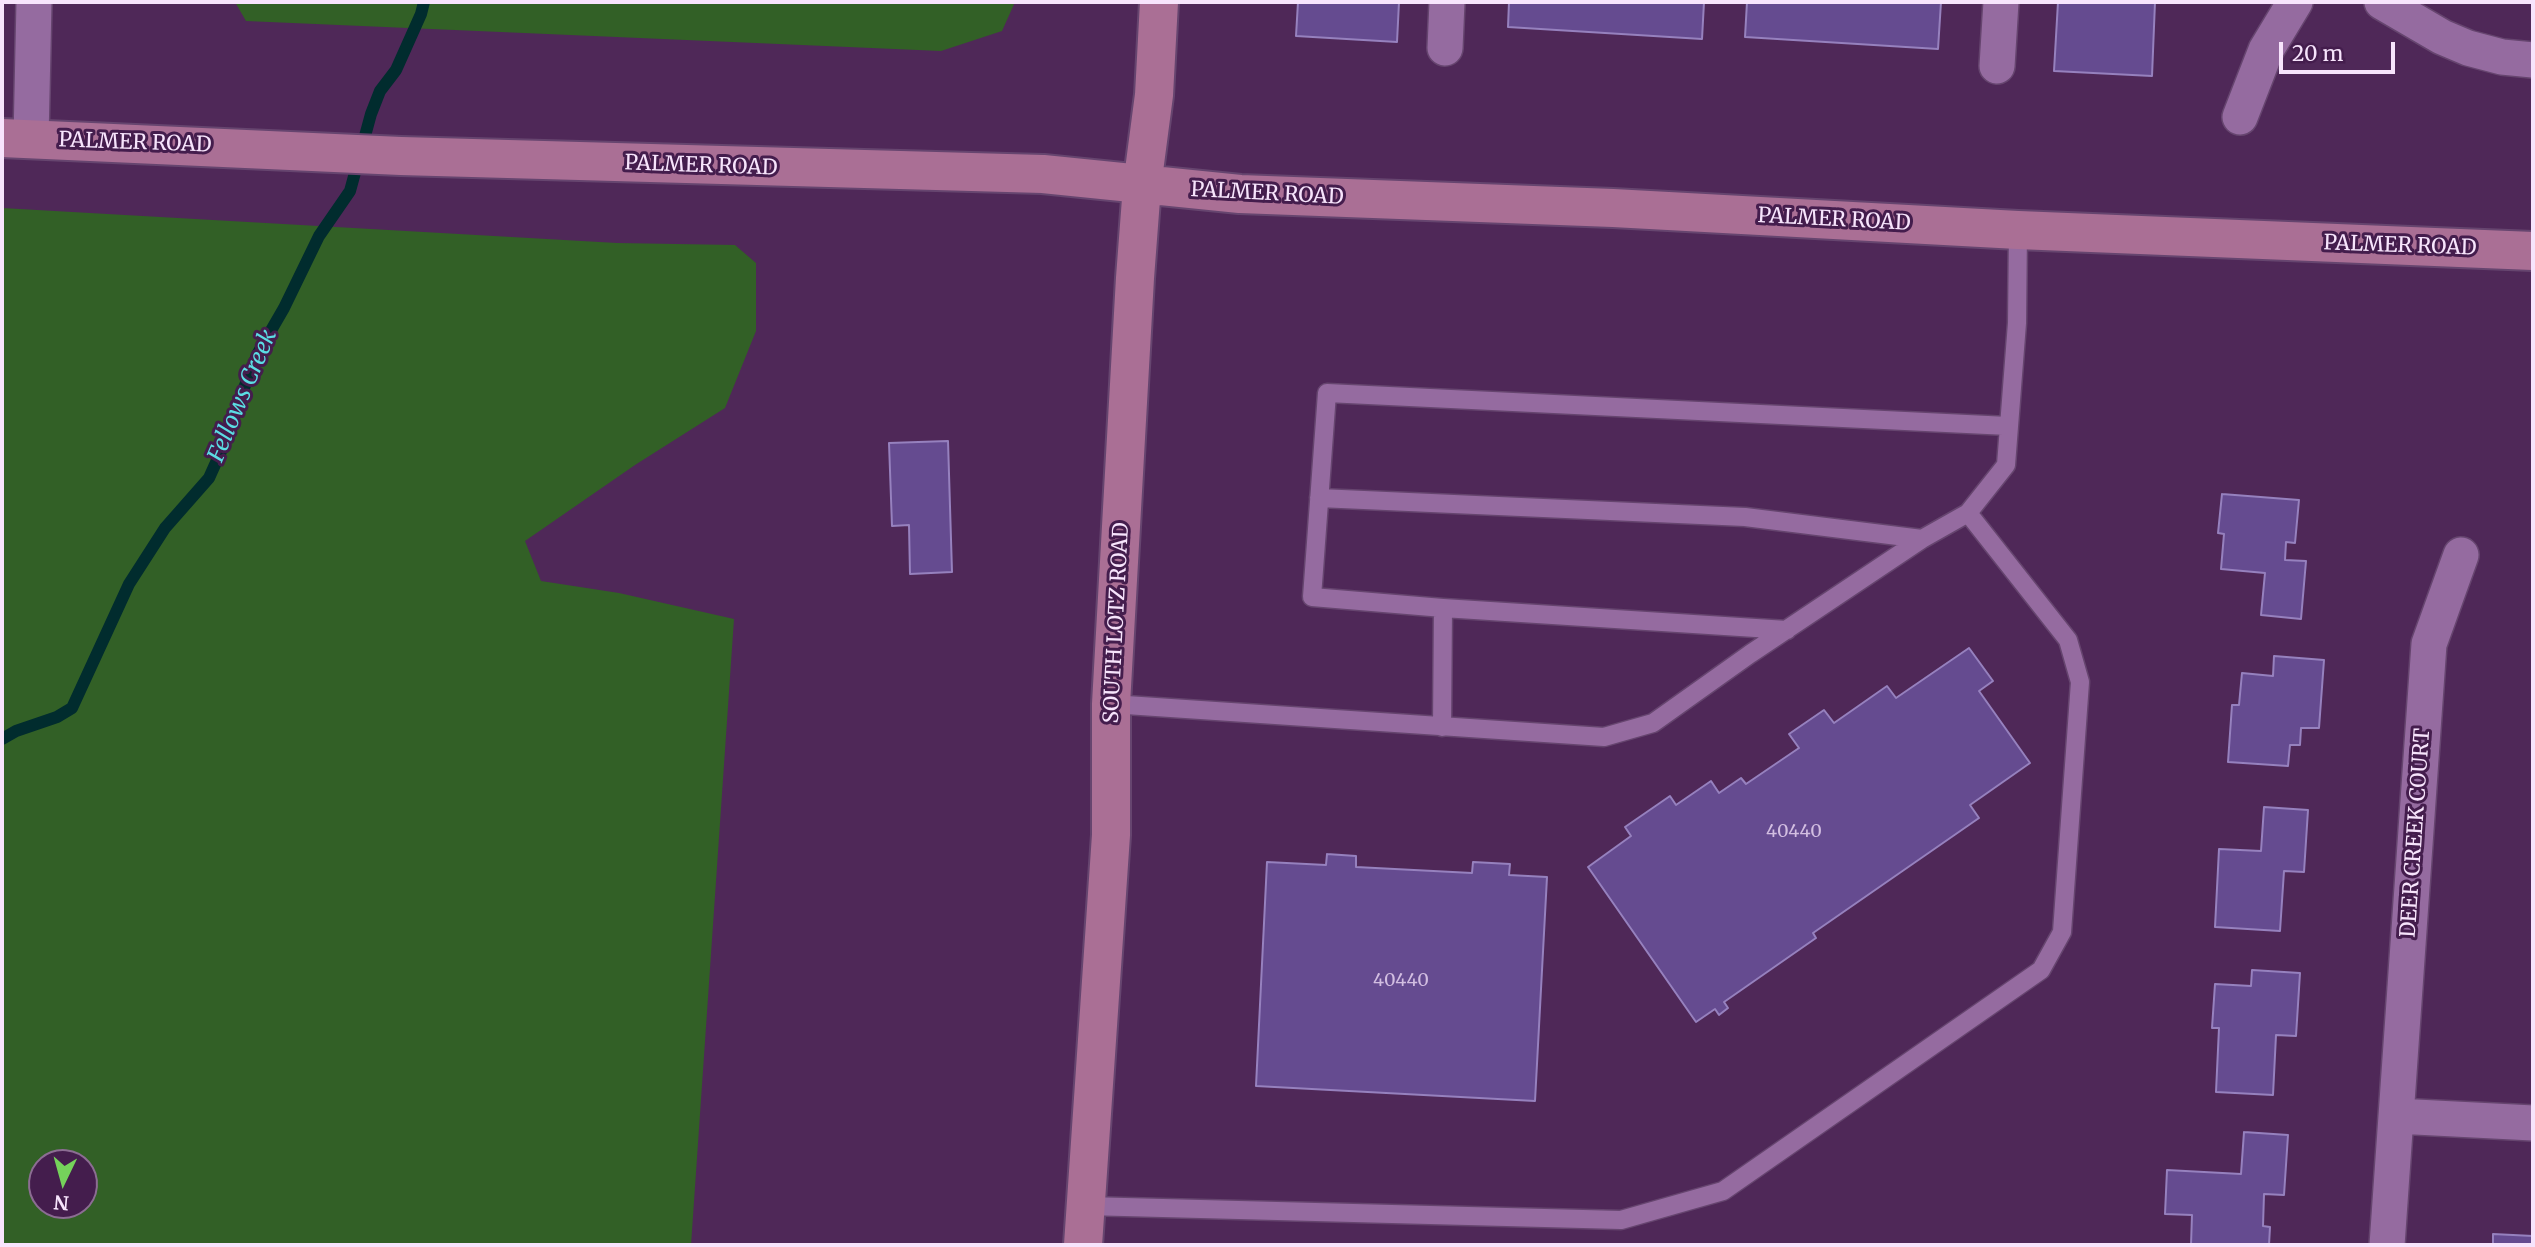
<!DOCTYPE html>
<html>
<head>
<meta charset="utf-8">
<style>
	body { margin:0 }
	#map { position:relative; width:2535px; height:1247px; overflow:hidden; background:#4f2858; font-family:Merriweather,serif }
	canvas { display:block }
	.frame { position:absolute; inset:0; border:4px solid #f7e4fc; pointer-events:none }
	.north { position:absolute; left:28px; top:1149px; width:70px; height:70px; box-sizing:border-box; background:#441d4d; border:2px solid #8c6d93; border-radius:50%; rotate:185deg; font-size:19px; font-weight:700; line-height:28px; text-align:center; color:#f7e4fc }
	.north::after { content:''; display:block; margin:auto; width:24px; height:32px; background:#75d25b; clip-path:polygon(50% 0,100% 100%,50% 72%,0 100%) }
	.scale { position:absolute; left:2279px; top:42px; width:116px; height:32px; box-sizing:border-box; border:4px solid #f7e4fc; border-top:0; padding-left:9px; font-size:21px; line-height:24px; white-space:nowrap; color:#f7e4fc; -webkit-text-stroke:5px #441d4d; paint-order:stroke }
</style>
</head>
<body>
<div id="map">
<canvas width="2535" height="1247"></canvas>
<div class="frame"></div>
<div class="north">N</div>
<div class="scale">20 m</div>
</div>
<script>
const ctx = document.querySelector('canvas').getContext('2d');
ctx.lineJoin = 'round';
function fillPath(path, color) { ctx.fillStyle = color; ctx.fill(path, 'evenodd'); }
const toPath = rows => new Path2D(rows.map(r => 'M' + r).join(''));
function trace(path, color, width, dash) { ctx.strokeStyle = color; ctx.lineWidth = width; ctx.lineCap = dash ? 'butt' : 'round'; ctx.setLineDash(dash || []); ctx.stroke(path); }
function write(font, color, halo, rows, align = 'center') {
  ctx.font = font + ' Merriweather,serif'; ctx.lineWidth = 6; ctx.setLineDash([]); ctx.textBaseline = 'middle'; ctx.strokeStyle = halo; ctx.fillStyle = color; for (const [text, x, y, turn = 0] of rows) {
    ctx.save(); ctx.translate(x, y); ctx.rotate((+turn || 0) * Math.PI / 180); ctx.textAlign = isNaN(turn) ? turn : align; if (halo) ctx.strokeText(text, 0, 0); ctx.fillText(text, 0, 0); ctx.restore();
  }
}
fillPath(toPath([
	[235,2,1015,2,1002,31,941,51,246,21],
	[2,208,617,243,735,245,756,263,756,331,725,408,635,465,525,541,541,581,619,593,734,619,691,1245,2,1245],
	[42,1163,84,1163,84,1205,42,1205]
]), '#326026');
trace(toPath([
	[2,739,16,731,57,717,72,708,129,584,165,528,209,478,231,429,238,403,258,353,284,308,319,236,350,191,371,114,380,91,396,70,421,14,424,2]
]), '#012c2e', 12);
const building = toPath([
	[1298,2,1399,2,1397,42,1296,36,1298,2],
	[1509,2,1704,2,1702,39,1508,27,1509,2],
	[1747,2,1941,2,1938,49,1745,37,1747,2],
	[2058,2,2155,2,2152,76,2054,71,2058,2],
	[948,441,952,572,910,574,909,525,892,526,889,443,948,441],
	[2222,494,2299,500,2295,543,2286,542,2285,560,2306,561,2301,619,2261,615,2265,573,2221,569,2224,534,2218,533,2222,494],
	[1969,648,1993,681,1979,691,2030,763,1970,805,1979,818,1813,933,1816,938,1724,1002,1728,1008,1719,1015,1715,1009,1696,1022,1588,867,1631,836,1625,827,1670,796,1676,805,1711,781,1719,793,1741,778,1746,784,1799,748,1789,734,1824,710,1834,723,1887,686,1896,698,1969,648],
	[2274,656,2324,660,2319,728,2301,728,2300,745,2290,745,2288,766,2228,762,2232,705,2239,705,2242,673,2273,676,2274,656],
	[2264,807,2308,810,2304,872,2284,871,2280,931,2215,927,2219,849,2261,851,2264,807],
	[1327,854,1356,856,1356,867,1472,873,1473,862,1510,864,1509,875,1547,877,1535,1101,1256,1086,1267,862,1326,865,1327,854],
	[2252,970,2300,973,2296,1036,2276,1035,2273,1095,2216,1092,2219,1028,2212,1028,2215,984,2251,986,2252,970],
	[2244,1132,2288,1135,2284,1195,2264,1194,2263,1226,2270,1227,2269,1245,2191,1245,2192,1215,2165,1214,2167,1170,2241,1174,2244,1132],
	[2493,1234,2533,1236,2533,1245,2493,1245,2493,1234]
]);
fillPath(building, '#654b90');
trace(building, '#9681be', 2);
const lane = toPath([
	[1319,498,1745,517,1922,539],
	[1787,630,1443,608,1312,597,1327,393,2008,426],
	[1111,704,1604,737,1653,723,1750,654,1922,539,1968,513,2006,465,2017,323,2018,230],
	[1442,727,1443,608],
	[1086,1206,1621,1220,1723,1191,2041,970,2062,932,2080,682,2068,640,1968,513]
]);
const street = toPath([
	[2382,2,2442,37,2468,48,2502,57,2533,60],
	[1445,48,1447,2],
	[1997,66,2001,2],
	[2240,117,2266,50,2295,2],
	[31,139,34,2],
	[2396,1116,2533,1123],
	[2387,1245,2429,644,2461,555]
]);
const secondary = toPath([
	[2,138,401,156,1043,174,1240,194,1613,208,2018,230,2533,251],
	[1083,1245,1111,835,1111,704,1135,278,1142,186,1154,95,1159,2]
]);
trace(lane, '#66456f', 21);
trace(street, '#66456f', 38);
trace(secondary, '#66456f', 42);
trace(lane, '#956ba0', 18);
trace(street, '#956ba0', 35);
trace(secondary, '#aa6f95', 38);
write('18px', '#d2bee1', null, [
	["40440",1794,832],
	["40440",1401,981]
]);
write('21px', '#f7e4fc', '#441d4d', [
	["PALMER ROAD",135,143,2],
	["PALMER ROAD",701,166,2],
	["PALMER ROAD",1267,194,3],
	["PALMER ROAD",1834,220,3],
	["PALMER ROAD",2400,246,2],
	["SOUTH LOTZ ROAD",1117,623,-87],
	["DEER CREEK COURT",2416,833,-86]
]);
write('italic 23px', '#5bdde3', '#441d4d', [
	["Fellows Creek",243,396,-67]
]);
</script>
</body>
</html>
